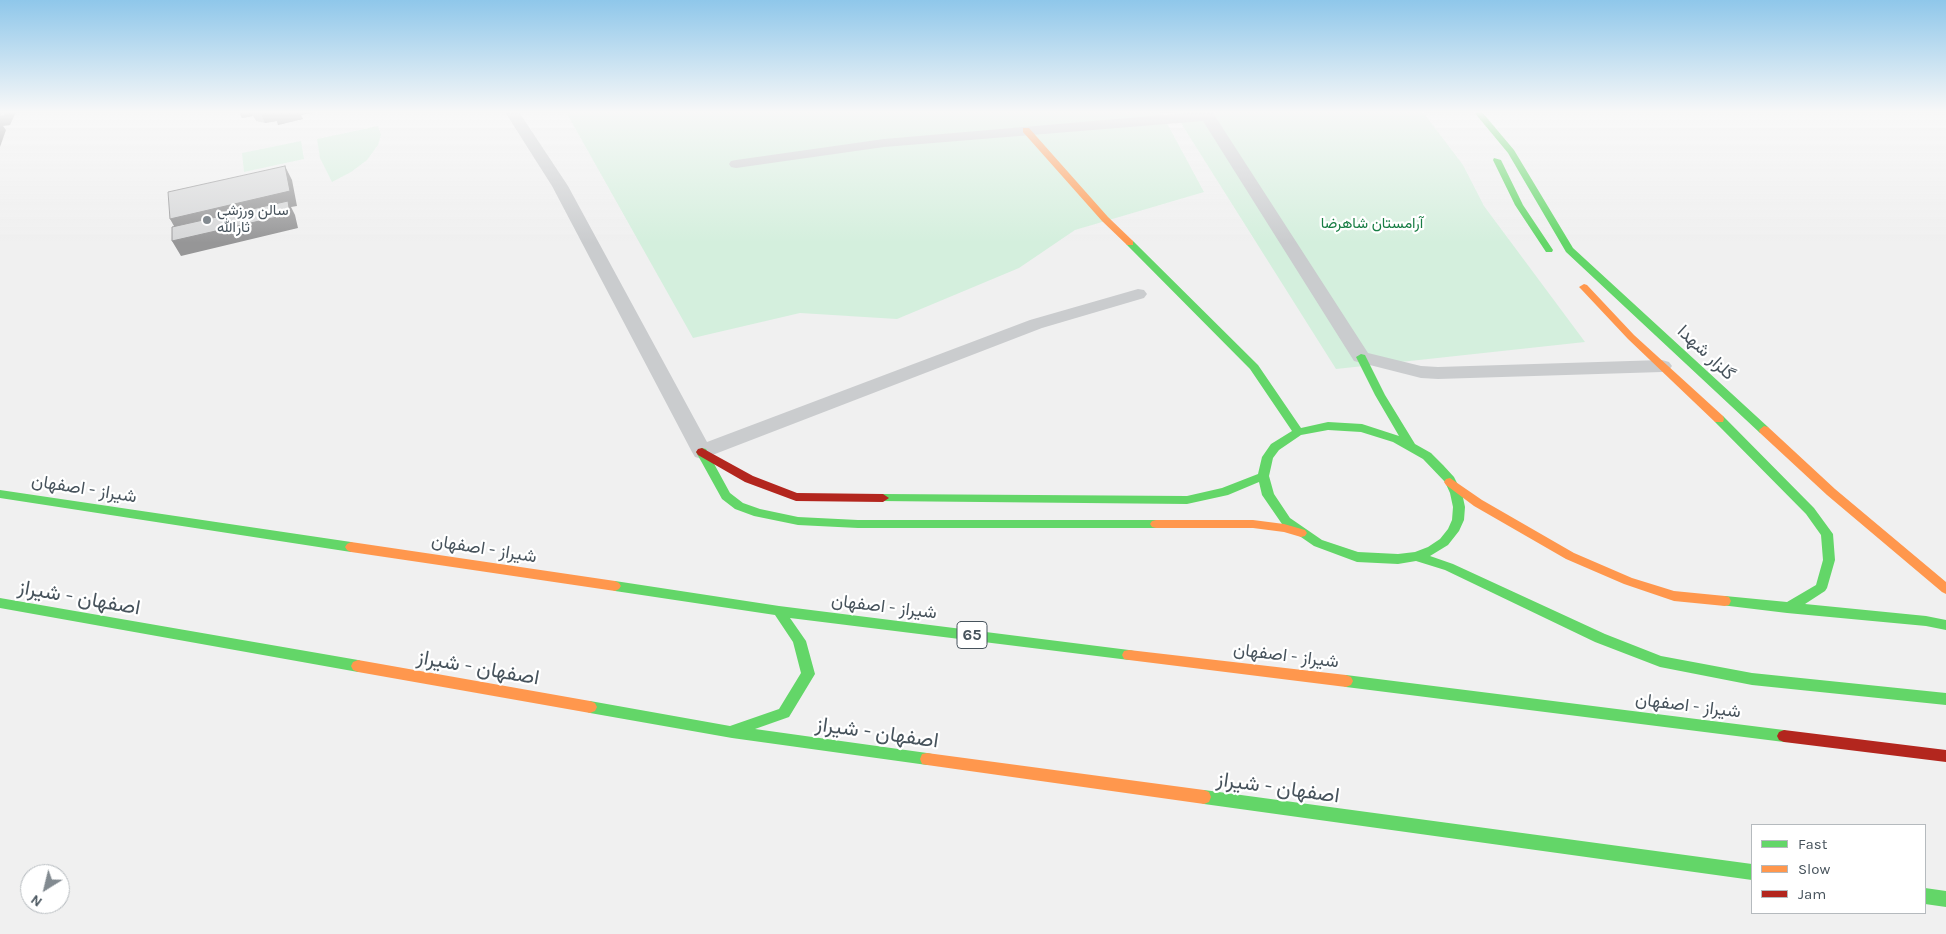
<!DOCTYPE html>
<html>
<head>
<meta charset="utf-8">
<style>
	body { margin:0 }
	#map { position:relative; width:1946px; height:934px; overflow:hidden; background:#f0f0f0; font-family:Karla,sans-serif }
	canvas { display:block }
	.legend { position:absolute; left:1751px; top:824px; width:175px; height:90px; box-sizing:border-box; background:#fff; border:1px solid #b5babe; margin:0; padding:6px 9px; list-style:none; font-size:15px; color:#47535c }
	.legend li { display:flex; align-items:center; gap:10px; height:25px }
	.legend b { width:25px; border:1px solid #b5babe }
	.north { position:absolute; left:20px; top:864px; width:50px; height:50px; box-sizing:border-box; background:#fff; border:1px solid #b5babe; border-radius:50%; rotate:216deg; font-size:14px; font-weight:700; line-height:20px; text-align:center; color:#47535c }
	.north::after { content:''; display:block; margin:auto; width:18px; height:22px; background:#828a90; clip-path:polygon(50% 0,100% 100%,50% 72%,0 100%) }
</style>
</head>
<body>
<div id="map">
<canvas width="1946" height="934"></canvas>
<ul class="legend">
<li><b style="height:6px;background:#63d668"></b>Fast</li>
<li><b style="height:6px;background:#ff974d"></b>Slow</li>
<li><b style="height:6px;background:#b3261e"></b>Jam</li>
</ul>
<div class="north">N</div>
</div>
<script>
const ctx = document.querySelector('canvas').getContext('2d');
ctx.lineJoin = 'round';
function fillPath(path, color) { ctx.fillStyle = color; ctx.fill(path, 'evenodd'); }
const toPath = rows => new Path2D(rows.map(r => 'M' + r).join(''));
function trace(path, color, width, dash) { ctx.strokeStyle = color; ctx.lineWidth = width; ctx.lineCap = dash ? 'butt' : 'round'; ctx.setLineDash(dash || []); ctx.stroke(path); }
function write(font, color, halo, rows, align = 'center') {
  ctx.font = font + ' Karla,Vazirmatn,sans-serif'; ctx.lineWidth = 4.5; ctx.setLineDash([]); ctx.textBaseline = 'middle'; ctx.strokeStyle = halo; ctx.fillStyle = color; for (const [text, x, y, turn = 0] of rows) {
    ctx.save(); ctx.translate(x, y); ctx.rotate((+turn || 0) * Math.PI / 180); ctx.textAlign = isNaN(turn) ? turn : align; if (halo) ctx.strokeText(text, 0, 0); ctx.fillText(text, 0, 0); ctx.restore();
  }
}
fillPath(toPath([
	[566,112,1161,112,1204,192,1075,230,1019,268,897,319,800,313,693,338],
	[1174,112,1423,112,1463,165,1484,206,1585,342,1336,369],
	[378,126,381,135,378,145,367,160,351,172,332,182,320,158,317,139],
	[301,141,304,159,244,172,242,153]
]), '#d4efdd');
fillPath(toPath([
	[505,112,519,112,568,186,707,442,1030,320,1138,289,1144,290,1147,294,1144,298,1042,328,702,459,695,457,692,452,552,186,505,112],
	[1198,112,1213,113,1368,353,1421,366,1438,367,1662,360,1669,362,1672,366,1669,370,1662,372,1438,379,1421,378,1354,361,1203,121,884,147,736,168,731,167,729,164,731,161,736,160,884,139,1198,112]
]), '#caccce');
fillPath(toPath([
	[1474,112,1482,112,1514,150,1573,248,1768,427,1769,430,1768,433,1760,433,1566,252,1508,153,1474,112],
	[1494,158,1501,160,1523,205,1553,250,1552,252,1546,252,1515,205,1493,160,1494,158],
	[1130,240,1133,241,1258,365,1301,428,1328,422,1362,424,1399,436,1375,395,1356,357,1361,354,1365,355,1385,395,1415,444,1431,453,1443,465,1454,477,1462,493,1465,507,1464,520,1459,531,1448,545,1430,556,1453,564,1605,634,1661,656,1752,673,1946,693,1946,705,1752,685,1660,667,1595,642,1445,570,1416,561,1398,564,1357,562,1314,546,1282,524,1262,495,1259,482,1228,495,1187,504,879,501,877,498,879,495,883,494,1187,496,1222,488,1258,474,1262,457,1271,444,1292,431,1250,369,1127,245,1126,243,1130,240],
	[1328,430,1361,432,1393,442,1423,459,1445,482,1450,493,1453,507,1452,520,1448,529,1440,539,1428,547,1415,552,1398,554,1358,552,1322,540,1290,518,1274,494,1269,476,1273,458,1279,450,1301,435,1328,430],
	[1719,415,1723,416,1814,508,1833,534,1835,560,1827,588,1825,591,1805,604,1926,616,1946,620,1946,630,1926,626,1787,613,1721,605,1719,601,1721,597,1725,596,1787,602,1816,585,1823,560,1821,535,1806,514,1715,422,1714,419,1719,415],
	[702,448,706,449,730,493,743,503,760,509,798,517,858,520,1156,520,1160,521,1162,524,1160,527,1156,528,858,528,798,525,754,516,735,509,722,499,696,452,702,448],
	[0,490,351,542,355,544,357,547,355,550,351,552,0,498,0,490],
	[615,581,779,606,1129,650,1134,651,1136,655,1134,659,1129,660,790,618,806,641,815,674,789,717,755,729,927,753,932,754,934,759,932,764,927,765,732,738,590,713,585,711,583,707,585,703,590,701,730,726,779,709,801,673,793,642,775,615,615,591,611,589,609,586,611,583,615,581],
	[0,598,358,660,363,662,365,666,363,670,358,672,0,608,0,598],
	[1346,675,1784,730,1789,732,1791,736,1789,740,1784,742,1346,687,1341,685,1339,681,1341,677,1346,675],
	[1204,790,1752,864,1752,880,1204,804,1199,802,1197,797,1199,792,1204,790],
	[1925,888,1946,891,1946,907,1925,904,1925,888]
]), '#63d668');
fillPath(toPath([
	[1023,128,1029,128,1108,217,1133,241,1133,245,1127,245,1102,221,1023,132,1023,128],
	[1584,284,1587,285,1634,335,1723,416,1724,419,1723,422,1715,422,1628,339,1581,289,1579,287,1584,284],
	[1764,426,1768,427,1835,489,1946,582,1946,594,1942,592,1827,495,1760,433,1759,430,1764,426],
	[1450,478,1482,500,1574,553,1632,578,1674,591,1725,596,1729,597,1731,601,1729,605,1725,606,1674,601,1624,584,1566,559,1474,506,1446,485,1444,482,1446,479,1450,478],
	[1156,520,1253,520,1284,524,1305,530,1307,533,1305,536,1301,537,1284,532,1253,528,1156,528,1152,527,1150,524,1152,521,1156,520],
	[351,542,615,581,619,583,621,586,619,589,615,591,351,552,347,550,345,547,347,544,351,542],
	[1129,650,1346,675,1351,677,1353,681,1351,685,1346,687,1129,660,1124,659,1122,655,1124,651,1129,650],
	[358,660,590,701,595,703,597,707,595,711,590,713,358,672,353,670,351,666,353,662,358,660],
	[927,753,1204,790,1209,792,1211,797,1209,802,1204,804,927,765,922,764,920,759,922,754,927,753]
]), '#ff974d');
fillPath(toPath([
	[702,448,753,476,797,493,883,494,889,498,883,502,796,501,745,482,698,455,696,452,698,449,702,448],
	[1784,730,1946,750,1946,762,1784,742,1779,740,1777,736,1779,732,1784,730]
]), '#b3261e');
fillPath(toPath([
	[239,112,318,112,301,115,303,119,278,125,277,121,265,123,256,121,253,116,242,118]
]), '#b8b9ba');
fillPath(toPath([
	[6,112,16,112,10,125,3,126,6,130,0,147,0,116],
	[239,112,252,112,253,116,242,118],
	[260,112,318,112,301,115,303,119,278,125,277,121,265,123],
	[285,166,292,180,297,206,291,207,295,215,298,228,181,256,172,241,178,233,170,219]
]), '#969697');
const building = toPath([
	[0,112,6,112,4,116,0,116,0,112],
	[285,166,290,191,170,219,168,192,285,166],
	[288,201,290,214,172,241,172,227,288,201]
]);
fillPath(building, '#d6d7d8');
trace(building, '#969697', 1);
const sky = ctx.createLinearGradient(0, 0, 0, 243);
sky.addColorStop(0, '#8fc7ea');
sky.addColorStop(0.46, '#f8f8f8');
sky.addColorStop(1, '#f8f8f800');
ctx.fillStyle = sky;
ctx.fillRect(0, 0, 1946, 243);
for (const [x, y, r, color] of [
	[207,220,5,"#828a90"]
]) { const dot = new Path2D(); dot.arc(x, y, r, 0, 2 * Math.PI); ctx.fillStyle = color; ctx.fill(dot); trace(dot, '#fff', 2); }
write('15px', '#47535c', '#fff', [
	["سالن ورزشی",217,211],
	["ثارالله",217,228]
], 'left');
write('15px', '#187d44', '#fff', [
	["آرامستان شاهرضا",1372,224]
]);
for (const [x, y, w] of [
	[972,635,30]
]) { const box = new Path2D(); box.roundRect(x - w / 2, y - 13.5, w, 27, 4); ctx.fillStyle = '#fff'; ctx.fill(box); trace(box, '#47535c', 1); }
write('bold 16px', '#47535c', null, [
	["65",972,635]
]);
write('18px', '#47535c', '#fff', [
	["گلزار شهدا",1706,353,43],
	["شیراز - اصفهان",84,489,9],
	["شیراز - اصفهان",484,549,9],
	["شیراز - اصفهان",884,607,7],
	["شیراز - اصفهان",1286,656,7],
	["شیراز - اصفهان",1688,706,7]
]);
write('21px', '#47535c', '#fff', [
	["اصفهان - شیراز",79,598,10],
	["اصفهان - شیراز",478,668,10],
	["اصفهان - شیراز",877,733,8],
	["اصفهان - شیراز",1278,788,8]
]);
</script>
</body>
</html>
